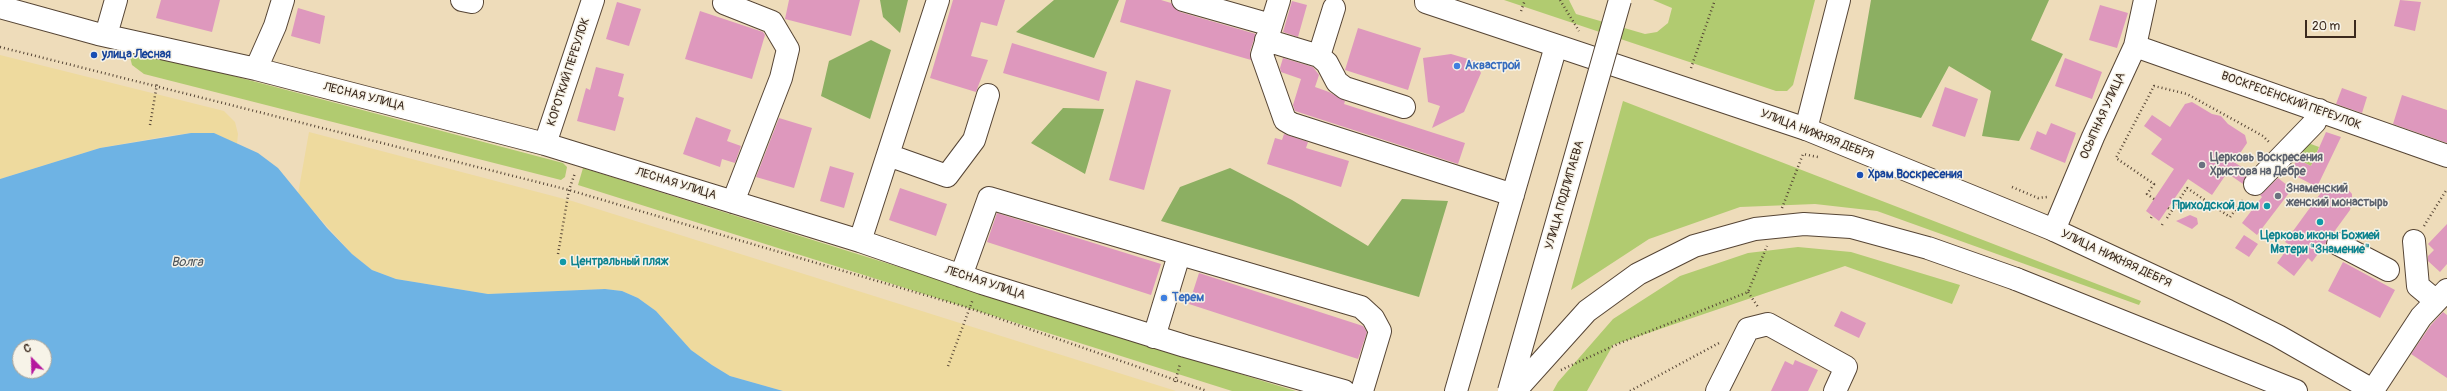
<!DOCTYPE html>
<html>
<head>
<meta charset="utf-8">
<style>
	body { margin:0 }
	#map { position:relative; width:2447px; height:391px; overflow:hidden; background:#eedcba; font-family:Pangolin,sans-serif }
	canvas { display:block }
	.north { position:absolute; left:12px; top:339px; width:40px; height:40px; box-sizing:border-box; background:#f7f3e8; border:1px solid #aca397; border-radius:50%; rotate:337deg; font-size:11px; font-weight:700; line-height:16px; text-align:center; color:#3b2a1e }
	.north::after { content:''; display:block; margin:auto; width:14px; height:18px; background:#b5179e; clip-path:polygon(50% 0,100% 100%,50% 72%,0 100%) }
	.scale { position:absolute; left:2305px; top:20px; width:51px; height:18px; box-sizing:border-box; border:2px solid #3b2a1e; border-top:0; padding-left:5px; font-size:12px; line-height:14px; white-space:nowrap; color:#3b2a1e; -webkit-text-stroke:3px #f7f3e8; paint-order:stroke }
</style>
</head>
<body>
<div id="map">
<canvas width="2447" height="391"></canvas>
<div class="north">С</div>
<div class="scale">20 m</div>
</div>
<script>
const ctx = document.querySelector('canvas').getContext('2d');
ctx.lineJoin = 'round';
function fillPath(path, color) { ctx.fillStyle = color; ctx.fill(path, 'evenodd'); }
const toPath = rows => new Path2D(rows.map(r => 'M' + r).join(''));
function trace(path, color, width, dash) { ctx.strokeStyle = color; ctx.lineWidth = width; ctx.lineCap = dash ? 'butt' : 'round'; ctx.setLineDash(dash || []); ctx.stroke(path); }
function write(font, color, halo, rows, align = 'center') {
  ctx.font = font + ' Pangolin,sans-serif'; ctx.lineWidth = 3; ctx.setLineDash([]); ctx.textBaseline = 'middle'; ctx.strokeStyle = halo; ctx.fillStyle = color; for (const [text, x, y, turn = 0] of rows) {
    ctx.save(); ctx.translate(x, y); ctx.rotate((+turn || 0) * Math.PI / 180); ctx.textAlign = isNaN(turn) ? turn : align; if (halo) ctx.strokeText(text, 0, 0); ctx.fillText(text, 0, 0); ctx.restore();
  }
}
fillPath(toPath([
	[1504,0,1569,0,1576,14,1645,34,1657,32,1668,23,1672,8,1653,0,1815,0,1793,85,1787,91,1776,91],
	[131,52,154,55,563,163,567,167,565,177,561,180,144,74,132,65,130,57],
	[1623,101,2141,301,2139,305,1877,211,1815,204,1740,207,1649,239,1571,290],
	[2308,143,2319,147,2311,166,2297,159],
	[583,168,1266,382,1296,391,1232,391,578,185],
	[1798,247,1851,252,1960,285,1952,304,1845,266,1613,345,1587,391,1553,391,1558,382,1613,319,1680,276,1748,253]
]), '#b1cb70');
fillPath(toPath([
	[880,0,908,0,900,33,883,17],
	[1054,0,1119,0,1094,58,1016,32],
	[1871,0,2049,0,2031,40,2063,54,2019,141,1982,136,1991,91,1949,66,1921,118,1854,99],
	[871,40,891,50,870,119,821,96,829,61],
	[1063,108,1104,109,1085,174,1031,143],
	[1230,168,1292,200,1368,246,1402,199,1448,201,1419,297,1161,221,1180,187]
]), '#8caf62');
fillPath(toPath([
	[0,55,224,111,235,122,238,134,237,144,214,133,191,133,167,136,100,148,0,179],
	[309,132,572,201,1176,391,783,391,730,376,712,365,691,350,656,311,638,298,622,291,605,289,488,294,396,279,372,270,352,254,298,194]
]), '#eeda9e');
fillPath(toPath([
	[191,133,214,133,258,153,278,168,327,228,352,254,372,270,396,279,488,294,605,289,622,291,638,298,656,311,691,350,712,365,730,376,783,391,0,391,0,179,100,148],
	[20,347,44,347,44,371,20,371]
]), '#6eb3e4');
fillPath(toPath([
	[161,0,220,0,212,32,156,18],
	[789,0,860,0,851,36,785,19],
	[953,0,1005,0,997,26,981,22,971,56,988,60,976,92,930,78],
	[1126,0,1161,0,1171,3,1180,12,1256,34,1250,51,1251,60,1120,22],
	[2400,0,2421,2,2415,31,2394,26],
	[1292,1,1307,5,1298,37,1283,32],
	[617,2,641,9,629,46,606,39],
	[2100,5,2128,13,2117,48,2089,40],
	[298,8,325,16,320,44,291,36],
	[700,11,763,32,765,35,752,79,685,59],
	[1358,28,1421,48,1408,90,1345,70],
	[1012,43,1107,72,1099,101,1003,73],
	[1451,54,1475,61,1481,73,1464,112,1432,128,1440,106,1428,102,1423,58],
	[1283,58,1313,67,1319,75,1315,87,1329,92,1345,101,1344,104,1465,143,1458,164,1295,111,1293,105,1301,79,1281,72,1280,68],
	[2065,58,2102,72,2092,99,2055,86],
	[596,67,624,74,618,96,624,98,615,131,577,121,586,88,590,90],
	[1136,80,1171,90,1144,190,1109,180],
	[1945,87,1978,99,1965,137,1932,126],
	[2342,88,2367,97,2362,113,2336,104],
	[2402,95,2447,110,2447,143,2393,124],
	[2192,102,2212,114,2221,116,2228,124,2245,135,2247,143,2234,162,2249,172,2243,184,2227,173,2212,195,2188,179,2159,221,2146,211,2174,169,2151,154,2162,139,2144,126,2152,115,2170,127,2185,104],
	[696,117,731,130,727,141,741,146,735,163,722,159,720,167,683,154],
	[779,118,812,128,794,188,756,177],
	[2051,123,2076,133,2065,163,2030,149,2037,131,2046,135],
	[2326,132,2341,137,2317,187,2290,173,2297,159,2311,166],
	[1284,134,1308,142,1306,148,1349,161,1341,187,1267,164,1275,138,1282,140],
	[830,166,854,173,844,208,820,201],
	[2278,178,2292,189,2257,235,2242,223,2262,197,2260,195],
	[2328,183,2346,187,2352,194,2352,203,2350,210,2312,262,2308,258,2294,276,2277,263,2290,245,2285,242],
	[900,188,947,204,936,236,889,220],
	[997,213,1161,264,1151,295,987,242],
	[2190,215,2197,218,2198,224,2192,229,2176,221],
	[2447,224,2447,264,2440,272,2428,261,2428,256,2434,250,2428,244],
	[2244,235,2258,244,2249,257,2235,248],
	[2343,262,2395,290,2380,318,2328,291],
	[1199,273,1363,326,1367,332,1358,359,1189,304],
	[1841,311,1866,323,1859,338,1834,326],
	[2443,312,2447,315,2447,378,2411,354,2431,325],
	[1795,360,1818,370,1808,391,1771,391,1785,361,1793,365]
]), '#de98bd');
const minor = toPath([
	[462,0,472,2],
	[1183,0,1271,25],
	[1279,0,1262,55,1285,120,1292,124,1513,195],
	[724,3,772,22,788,49,781,78,733,202],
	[0,7,98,34,256,69,545,144,860,241,982,283,1185,346,1344,391],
	[106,35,116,0],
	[1266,40,1319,56,1327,63,1337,82,1345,88,1404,107],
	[2135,46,2447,156],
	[1319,56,1334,8],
	[256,69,275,26,283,0],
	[545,144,593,0],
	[888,155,947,176,974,140,988,95],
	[2255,184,2315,122,2319,110],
	[2054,230,2093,137,2135,46,2145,0],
	[860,241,938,0],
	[2414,241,2418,286,2436,301],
	[2338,244,2388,270],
	[961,276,989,198,1361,307,1373,318,1380,331,1362,391],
	[1154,337,1179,255],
	[2373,390,2421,317,2447,290],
	[1456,391,1556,46],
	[1717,391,1748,329,1768,324,1846,367,1835,391]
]);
const major = toPath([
	[1806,129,1839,0]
]);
const highway = toPath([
	[1426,0,1426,2,1806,129,2054,230,2228,311,2278,336,2374,391],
	[2016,279,2296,391]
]);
trace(minor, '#564535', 24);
trace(major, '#564535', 24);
trace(highway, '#564535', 24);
trace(toPath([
	[1560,0,1579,31],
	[1521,11,1525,0],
	[0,47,569,190,969,308,1207,391],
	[1691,68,1715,0],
	[150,125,157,84],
	[2012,187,2038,198,2047,197],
	[2154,199,2147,194,2154,184,2116,158,2154,86,2187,94,2263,136,2269,142],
	[1782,208,1803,154,1818,157],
	[2168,208,2171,210],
	[2151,218,2152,216],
	[2167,218,2187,188,2230,217,2244,199],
	[2162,225,2163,223],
	[2424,226,2447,189],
	[558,254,569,190,575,173],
	[1748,292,1758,307],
	[948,366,973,299],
	[1561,370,1620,343,1748,292,1767,246],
	[1175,382,1180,364],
	[1630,391,1719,343]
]), '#564535', 2.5, [1, 3]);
trace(minor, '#fff', 22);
trace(major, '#fff', 22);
trace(highway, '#fff', 22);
const highwayBridge = toPath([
	[1509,391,1620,0],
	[1515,391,1587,311,1638,274,1694,246,1755,229,1804,224,1851,227,1928,248,2016,279]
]);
trace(highwayBridge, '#564535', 24, []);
trace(highwayBridge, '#fff', 22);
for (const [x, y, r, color] of [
	[94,55,4,"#1a4fb4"],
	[1457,66,4,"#3f7fe0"],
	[2202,165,4,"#6b7280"],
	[1860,175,4,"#1a4fb4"],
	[2278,196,4,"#6b7280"],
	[2267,206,4,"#0f9aa8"],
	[2320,222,4,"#0f9aa8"],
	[563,262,4,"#0f9aa8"],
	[1164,298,4,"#3f7fe0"]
]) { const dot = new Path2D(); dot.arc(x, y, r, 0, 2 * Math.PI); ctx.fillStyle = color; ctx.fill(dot); trace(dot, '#f7f3e8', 1.5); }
write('bold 12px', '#164399', '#f7f3e8', [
	["улица Лесная",102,55],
	["Храм Воскресения",1868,175]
], 'left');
write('bold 12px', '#366cbe', '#f7f3e8', [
	["Аквастрой",1465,66],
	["Терем",1172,298]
], 'left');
write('12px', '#3b2a1e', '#f7f3e8', [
	["КОРОТКИЙ ПЕРЕУЛОК",569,72,-72],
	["ЛЕСНАЯ УЛИЦА",364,97,14],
	["ВОСКРЕСЕНСКИЙ ПЕРЕУЛОК",2291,101,20],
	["ОСЫПНАЯ УЛИЦА",2103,116,-66],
	["УЛИЦА НИЖНЯЯ ДЕБРЯ",1817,135,21],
	["ЛЕСНАЯ УЛИЦА",676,184,17],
	["УЛИЦА ПОДЛИПАЕВА",1565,195,-74],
	["УЛИЦА НИЖНЯЯ ДЕБРЯ",2116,259,25],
	["ЛЕСНАЯ УЛИЦА",985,283,18]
]);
write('bold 12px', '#5b616d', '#f7f3e8', [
	["Церковь Воскресения",2210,158],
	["Христова на Дебре",2210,172],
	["Знаменский",2286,189],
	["женский монастырь",2286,203]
], 'left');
write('bold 12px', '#0d838f', '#f7f3e8', [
	["Приходской дом",2259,206],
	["Церковь иконы Божией",2320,236,"center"],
	["Матери \"Знамение\"",2320,250,"center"],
	["Центральный пляж",571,262,"left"]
], 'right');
write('italic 13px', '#4a5359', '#f7f3e8', [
	["Волга",187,263]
]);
</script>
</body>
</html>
